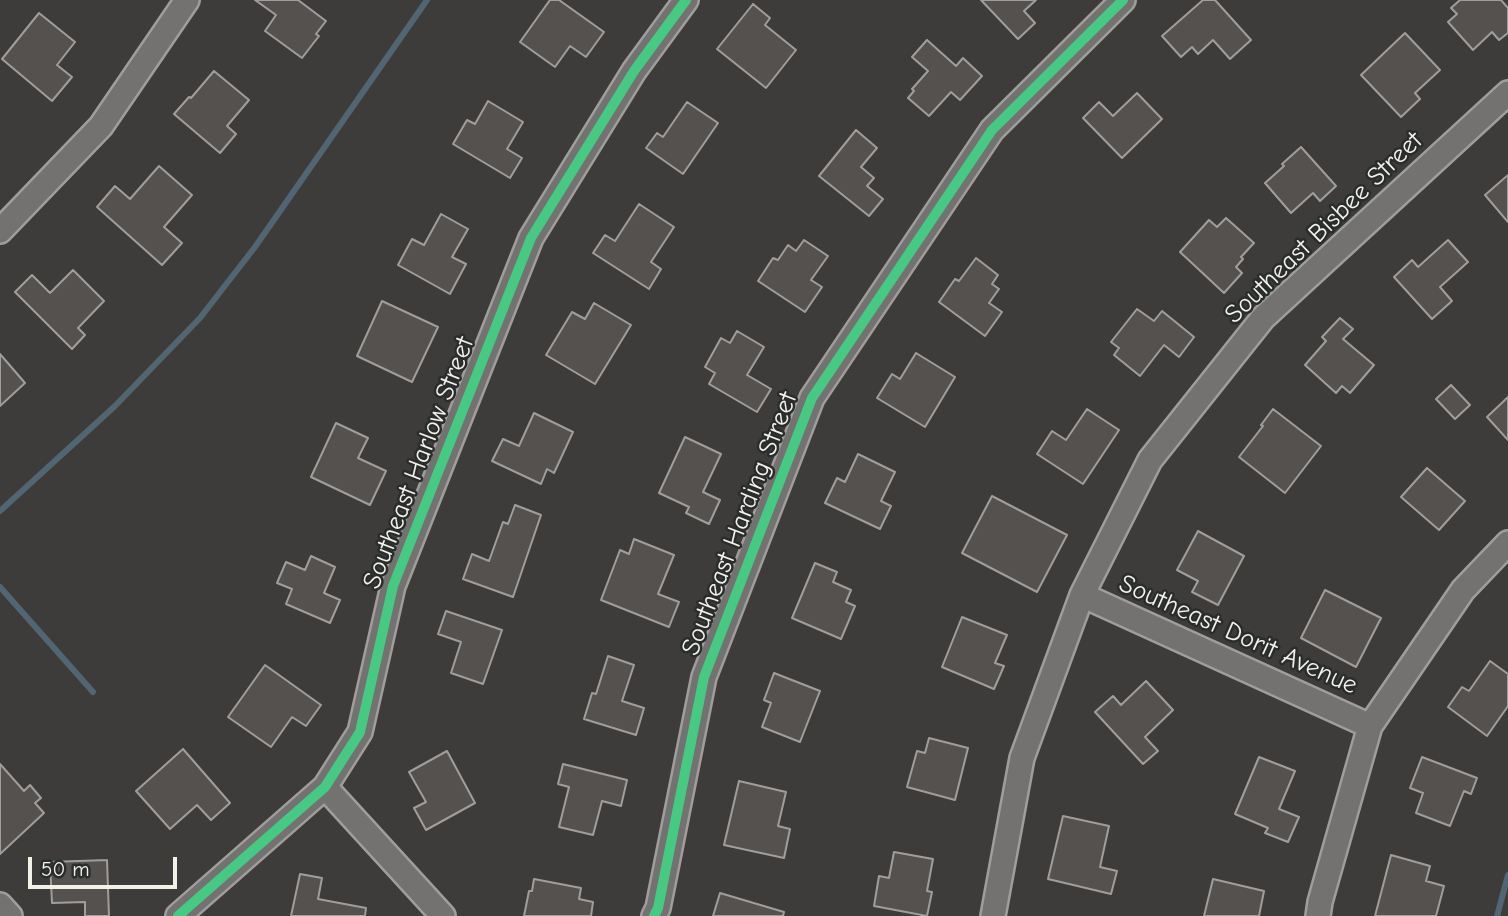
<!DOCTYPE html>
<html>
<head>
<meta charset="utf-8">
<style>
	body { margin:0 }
	#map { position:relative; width:1508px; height:916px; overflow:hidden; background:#3e3c3b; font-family:"Comic Neue",sans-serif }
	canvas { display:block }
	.scale { position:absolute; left:28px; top:857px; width:149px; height:32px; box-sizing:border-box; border:4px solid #f4f1e8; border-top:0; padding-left:9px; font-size:21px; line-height:24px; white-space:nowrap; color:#f4f1e8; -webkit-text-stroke:5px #2a2d2e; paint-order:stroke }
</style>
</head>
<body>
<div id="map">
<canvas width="1508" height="916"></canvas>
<div class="scale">50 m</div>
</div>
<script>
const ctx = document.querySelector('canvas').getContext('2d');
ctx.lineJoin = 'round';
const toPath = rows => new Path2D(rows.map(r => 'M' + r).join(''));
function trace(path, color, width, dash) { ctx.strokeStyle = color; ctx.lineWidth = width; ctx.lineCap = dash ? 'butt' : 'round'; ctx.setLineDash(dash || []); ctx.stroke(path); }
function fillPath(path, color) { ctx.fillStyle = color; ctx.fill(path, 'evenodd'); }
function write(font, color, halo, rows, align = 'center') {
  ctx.font = font + ' "Comic Neue",sans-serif'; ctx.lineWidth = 5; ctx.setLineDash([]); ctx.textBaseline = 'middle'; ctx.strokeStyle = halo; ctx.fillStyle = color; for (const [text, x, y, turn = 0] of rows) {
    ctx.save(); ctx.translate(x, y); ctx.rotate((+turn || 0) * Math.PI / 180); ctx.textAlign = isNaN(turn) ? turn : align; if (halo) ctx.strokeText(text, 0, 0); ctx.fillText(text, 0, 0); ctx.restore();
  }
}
trace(toPath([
	[0,511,115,406,200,318,255,247,427,0],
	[0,587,93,692],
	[1497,916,1508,875]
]), '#516572', 6);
const building = toPath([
	[255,0,298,0,326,21,316,34,319,36,302,58,265,31,276,15,255,0],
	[550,0,559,0,604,32,586,57,570,46,555,67,520,42,550,0],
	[981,0,1036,0,1024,11,1035,23,1018,39,981,0],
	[1203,0,1215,0,1251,40,1230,59,1213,40,1198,54,1192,47,1181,57,1162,36,1203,0],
	[1460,0,1501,0,1508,8,1508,33,1499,40,1492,32,1473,50,1448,22,1457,14,1451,8,1460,0],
	[753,4,770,18,765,25,796,50,766,88,717,49,753,4],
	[39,13,75,42,57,65,72,77,52,101,2,59,39,13],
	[1405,33,1440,70,1415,93,1420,99,1401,117,1361,75,1405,33],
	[927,40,956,66,963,58,982,76,960,100,951,92,929,116,908,98,914,91,912,89,928,71,912,57,927,40],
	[214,71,249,100,227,126,236,134,220,153,174,114,189,97,191,98,214,71],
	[1137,93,1162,119,1122,158,1083,118,1099,102,1113,116,1137,93],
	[488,101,523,122,507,149,522,158,510,178,453,144,467,120,475,124,488,101],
	[687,102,718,123,683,174,646,148,657,133,663,137,687,102],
	[856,130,877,148,861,167,874,178,867,186,883,199,869,216,819,176,856,130],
	[1301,147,1336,186,1320,201,1313,193,1291,213,1265,183,1284,166,1282,164,1301,147],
	[159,166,192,195,164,227,182,243,162,265,97,207,115,186,130,199,159,166],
	[1508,175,1508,222,1485,195,1508,175],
	[639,204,674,227,651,262,661,269,649,289,593,253,605,235,615,241,639,204],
	[441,214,468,229,452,257,466,264,450,294,398,265,412,239,424,245,441,214],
	[1226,218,1254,243,1241,257,1243,259,1236,267,1242,273,1224,293,1180,252,1209,220,1217,227,1226,218],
	[804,240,828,256,811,280,822,287,805,312,758,281,773,258,778,260,788,245,796,251,804,240],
	[1448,240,1468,262,1440,287,1452,301,1432,319,1394,277,1412,260,1418,267,1448,240],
	[976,258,998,275,992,284,999,289,989,303,1002,312,985,336,939,302,955,279,959,281,976,258],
	[73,270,104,301,78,328,85,335,72,349,15,292,32,275,50,293,73,270],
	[382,301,438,327,412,382,357,356,382,301],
	[594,303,631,325,595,384,546,355,572,312,585,319,594,303],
	[1137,309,1154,321,1162,311,1194,337,1179,357,1164,345,1140,376,1114,355,1119,348,1111,342,1137,309],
	[1340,318,1353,329,1343,339,1374,365,1350,393,1342,386,1336,393,1305,365,1326,341,1322,337,1340,318],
	[737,331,764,347,747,375,771,389,757,412,709,384,715,373,705,367,721,338,730,343,737,331],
	[916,353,955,377,925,427,877,398,892,374,900,379,916,353],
	[0,354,25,383,0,406,0,354],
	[1451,385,1470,405,1455,419,1436,399,1451,385],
	[1508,397,1508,440,1487,417,1508,397],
	[1087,409,1119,430,1083,484,1037,454,1052,431,1066,440,1087,409],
	[1273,409,1321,446,1285,493,1239,457,1263,426,1261,425,1273,409],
	[534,413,573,432,554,473,547,469,541,484,492,461,503,439,519,446,534,413],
	[336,423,368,438,358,458,386,471,370,505,311,477,336,423],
	[685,437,721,454,703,492,720,500,709,524,686,513,689,507,659,493,685,437],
	[858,454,895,472,881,501,891,506,880,529,825,503,837,478,845,482,858,454],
	[1427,468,1465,501,1439,530,1401,497,1427,468],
	[992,496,1067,535,1037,592,962,553,992,496],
	[515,505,541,515,513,597,463,579,472,554,489,561,503,522,508,524,515,505],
	[1198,531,1244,556,1218,605,1192,592,1198,581,1177,570,1198,531],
	[634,539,674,555,658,594,679,602,669,627,601,600,620,550,629,554,634,539],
	[311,556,335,567,324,593,340,600,330,623,286,604,292,589,277,583,286,562,305,570,311,556],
	[815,563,837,572,833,582,851,590,846,602,855,606,841,639,792,618,815,563],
	[1325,590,1381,618,1356,667,1301,638,1325,590],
	[446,611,502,630,483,684,451,673,461,642,438,634,446,611],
	[962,617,1007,635,995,663,1004,666,994,689,942,667,962,617],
	[608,656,634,665,622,701,644,708,636,735,584,719,592,693,596,694,608,656],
	[1490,661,1508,674,1508,706,1487,736,1448,707,1462,687,1469,691,1490,661],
	[265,665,321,705,306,726,292,717,271,747,228,717,265,665],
	[774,673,820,691,800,742,762,727,771,703,764,700,774,673],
	[1146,681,1173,710,1145,737,1158,751,1143,764,1095,712,1113,696,1121,705,1146,681],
	[929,738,968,748,955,800,907,787,917,751,925,753,929,738],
	[183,749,230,803,211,820,197,805,170,829,136,791,183,749],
	[447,751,475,803,426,830,414,808,426,802,409,772,447,751],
	[1259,757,1295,771,1279,809,1299,817,1288,842,1265,833,1268,828,1235,814,1259,757],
	[1422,757,1477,778,1471,794,1464,791,1450,826,1416,813,1423,793,1410,788,1422,757],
	[0,764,24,791,30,785,41,798,35,803,44,813,0,854,0,764],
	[563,764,627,780,621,806,602,801,593,835,559,827,569,787,558,784,563,764],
	[739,781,786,792,778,826,790,829,784,858,724,845,739,781],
	[1063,816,1109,826,1100,867,1117,871,1111,894,1048,879,1063,816],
	[894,852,933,859,927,891,932,892,927,916,874,906,879,876,889,878,894,852],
	[1391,855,1430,866,1426,881,1444,886,1436,916,1375,916,1391,855],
	[107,860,109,916,85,916,85,902,52,903,50,862,107,860],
	[300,874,322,878,318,899,366,908,365,916,291,916,300,874],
	[534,879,581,888,579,899,593,902,591,916,524,916,529,891,532,891,534,879],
	[1213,879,1264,891,1259,916,1204,916,1213,879],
	[720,893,784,912,783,916,713,916,720,893]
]);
fillPath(building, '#55514e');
trace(building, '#a09e9c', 2);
const minor = toPath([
	[0,231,101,126,187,0],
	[1082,595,1370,726],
	[325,787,443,916],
	[0,905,10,916],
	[178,916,325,787,360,732,393,586,531,238,634,71,686,0],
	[654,916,658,908,704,677,812,398,992,130,1123,0],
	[993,916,1022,758,1082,595,1150,460,1263,318,1508,93],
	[1318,916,1320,902,1370,726,1463,590,1508,543]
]);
trace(minor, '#a09e9c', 28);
trace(minor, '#737270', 23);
trace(toPath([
	[178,916,325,787,360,732,393,586,531,238,634,71,686,0],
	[654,916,658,908,704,677,812,398,992,130,1123,0]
]), '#46c982', 10);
write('26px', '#f4f1e8', '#2a2d2e', [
	["Southeast Bisbee Street",1324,228,-44],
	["Southeast Harlow Street",419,463,-69],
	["Southeast Harding Street",740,524,-69],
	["Southeast Dorit Avenue",1238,635,24]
]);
</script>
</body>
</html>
